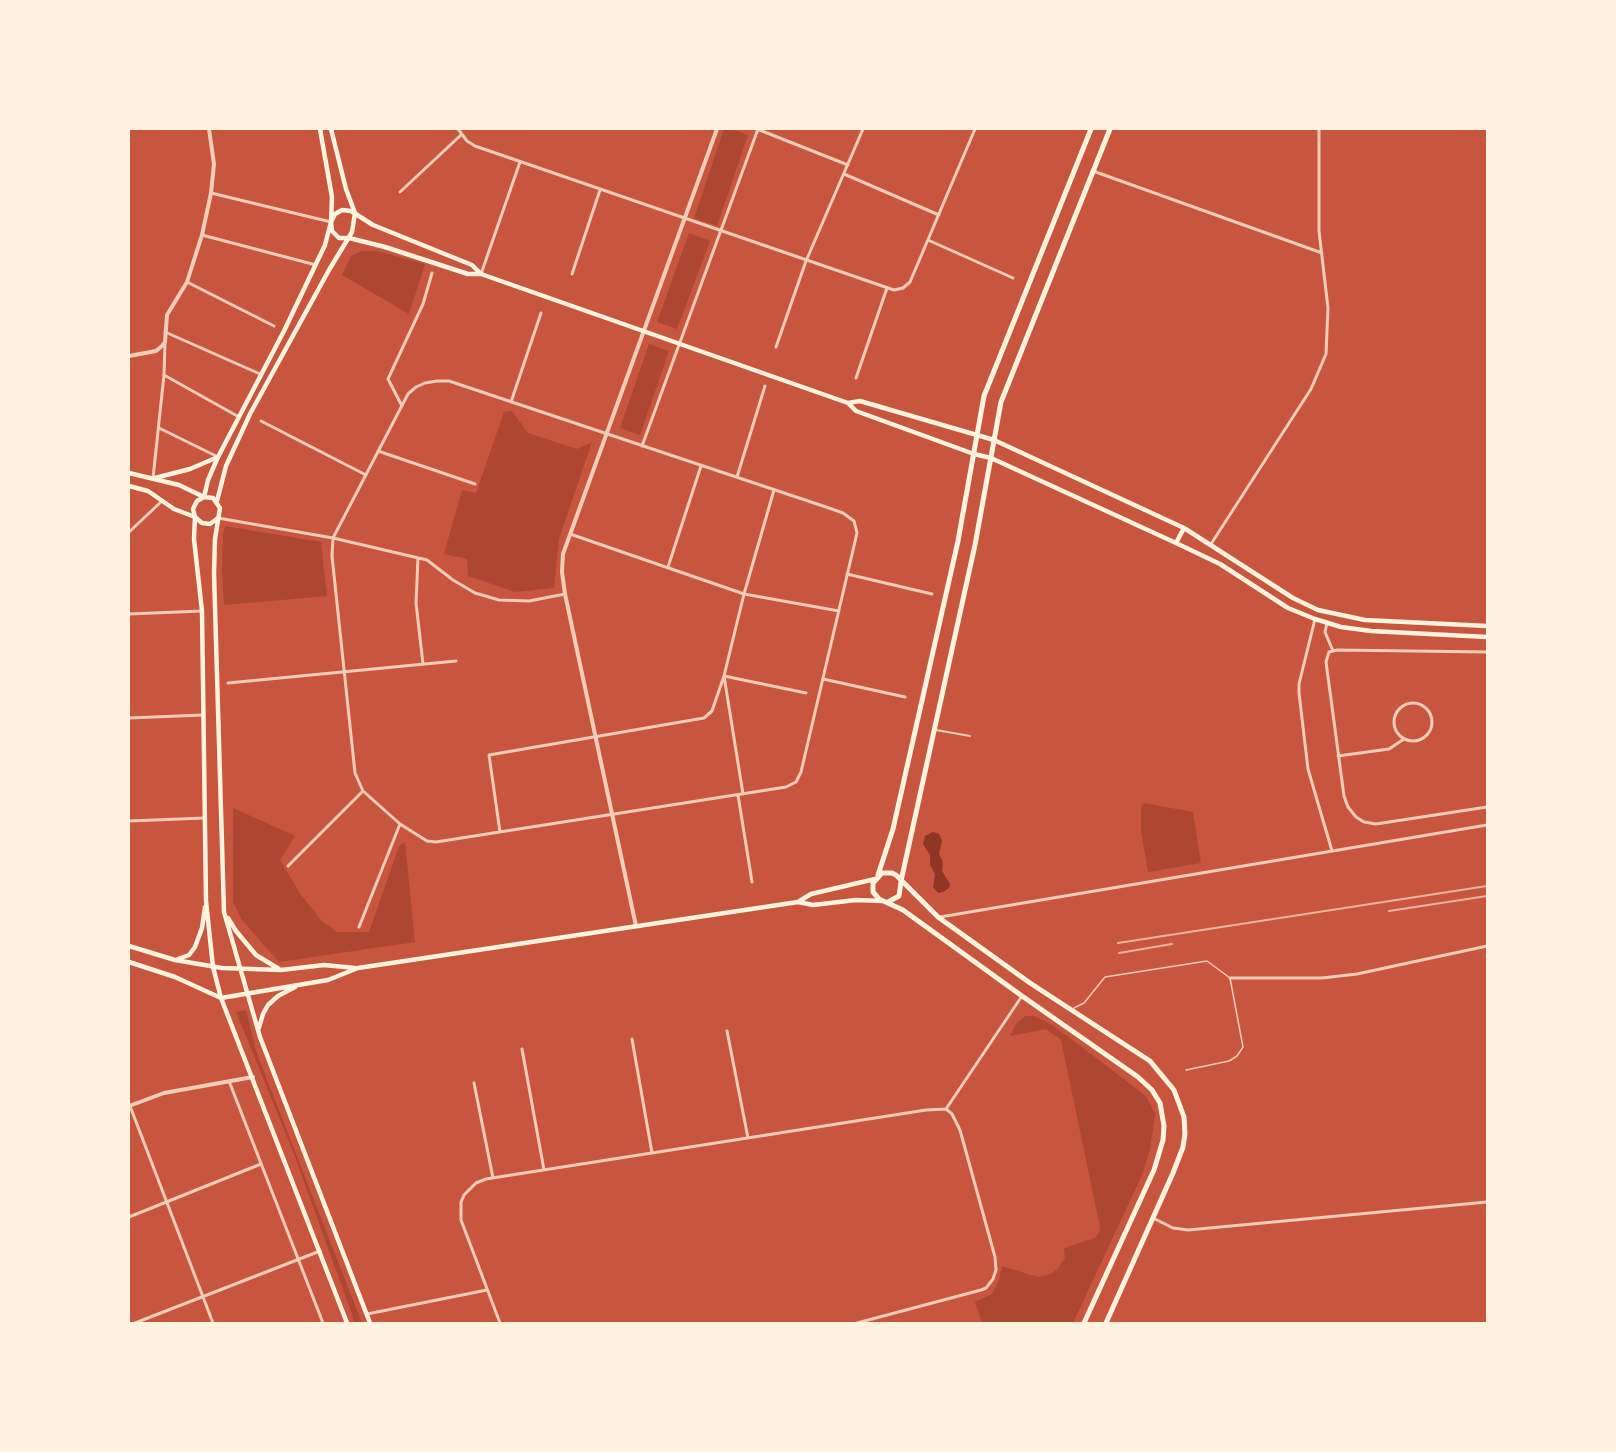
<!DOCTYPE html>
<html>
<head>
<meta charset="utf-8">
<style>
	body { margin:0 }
	#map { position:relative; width:1616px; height:1452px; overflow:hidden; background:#c8553d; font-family:Literata,serif }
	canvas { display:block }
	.frame { position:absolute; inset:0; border:130px solid #fff3e0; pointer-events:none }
</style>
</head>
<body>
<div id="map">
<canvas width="1616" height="1452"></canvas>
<div class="frame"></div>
</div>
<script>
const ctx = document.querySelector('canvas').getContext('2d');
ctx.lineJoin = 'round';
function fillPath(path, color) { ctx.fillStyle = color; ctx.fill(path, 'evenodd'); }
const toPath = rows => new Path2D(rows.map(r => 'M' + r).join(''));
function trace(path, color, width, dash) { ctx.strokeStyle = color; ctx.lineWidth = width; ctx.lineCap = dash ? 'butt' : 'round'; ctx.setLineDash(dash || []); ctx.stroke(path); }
fillPath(toPath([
	[724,129,730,129,748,135,717,226,694,218],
	[689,233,710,241,677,329,657,322],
	[362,251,377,251,425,264,409,314,342,275,351,256],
	[649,344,669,351,640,435,620,428],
	[512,411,528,433,577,449,592,442,559,539,554,588,515,592,468,576,467,559,444,554,462,490,476,493,504,412],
	[225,526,321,542,327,596,224,605,222,572,223,534],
	[1144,803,1193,812,1201,863,1148,872,1141,831,1141,806],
	[233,808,295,836,280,860,301,895,322,921,337,932,369,932,399,846,405,842,415,942,279,962,242,920,233,902],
	[246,1010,257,1054,362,1323,355,1323,294,1154,236,1012],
	[1025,1016,1034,1016,1052,1025,1091,1054,1146,1096,1155,1114,1150,1150,1142,1175,1073,1323,982,1323,975,1302,992,1294,999,1280,1002,1266,1038,1277,1051,1274,1058,1268,1065,1258,1064,1248,1095,1238,1099,1232,1100,1227,1061,1040,1046,1029,1010,1036,1016,1024]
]), '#ae4732');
fillPath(toPath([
	[933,832,939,834,942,841,939,854,943,862,942,871,950,884,949,888,943,892,938,893,933,887,935,874,930,865,930,855,923,844,925,836]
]), '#8f3625');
trace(toPath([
	[1074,1008,1084,1003,1105,977,1207,961,1230,978,1243,1047,1237,1056,1229,1061,1186,1070]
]), '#f1ccb7', 1.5);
trace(toPath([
	[936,730,970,736]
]), '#f1ccb7', 2);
trace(toPath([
	[458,129,467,141,475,146,894,290,903,288,910,282,975,129],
	[757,129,848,165],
	[1093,171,1322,253],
	[844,174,939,215],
	[400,192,461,135],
	[211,193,331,222],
	[202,235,316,265],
	[928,240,1013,278],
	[481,274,520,162],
	[572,274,600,190],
	[187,282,274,326],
	[165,332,260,374],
	[776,347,806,261,863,129],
	[164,375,239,417],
	[856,378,887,288],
	[437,381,449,381,829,508,843,513,854,521,857,533,801,772,796,782,786,787,436,842,427,841,400,824,363,791,355,773,332,556,333,538,408,394,416,387,425,383,437,381],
	[511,402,541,313],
	[402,406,388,379,423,304,432,273],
	[261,421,366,475],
	[159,428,216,456],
	[642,446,758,129],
	[378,451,475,484],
	[737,477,765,386],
	[153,478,164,375,165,343],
	[218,518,333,538,427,560,453,580,475,593,499,600,529,601,565,594],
	[129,532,162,501],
	[570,534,744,594,839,611],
	[1211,544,1311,389,1326,354,1328,308,1319,231,1319,129],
	[418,558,416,603,423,664],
	[668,567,701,466],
	[847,574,932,594],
	[129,614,202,611],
	[1315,619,1299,684,1299,693,1308,769,1332,851],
	[1327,623,1325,632,1333,651],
	[1487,652,1337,650,1329,652,1326,662,1344,796,1348,807,1356,817,1364,822,1376,824,1487,807],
	[823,679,905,697],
	[228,683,456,661],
	'1394 722a19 19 0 1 1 38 0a19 19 0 1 1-38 0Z',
	[129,718,203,715],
	[1338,756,1389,749,1404,739],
	[743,794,724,676,744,594,774,490],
	[738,795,752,882],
	[129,821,205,818],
	[500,832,489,755,704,718,712,711,724,676,806,693],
	[288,866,363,791],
	[940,917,1487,825],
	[359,927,400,824],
	[1230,978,1322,978,1357,974,1487,946],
	[727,1031,748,1138],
	[632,1039,652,1153],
	[522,1049,544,1170],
	[229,1081,323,1323],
	[474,1083,493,1178],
	[130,1106,213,1323],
	[129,1217,261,1164],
	[1153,1218,1173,1228,1188,1230,1487,1202],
	[367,1314,487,1290],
	[135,1323,320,1251],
	[500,1323,461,1220,461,1202,464,1195,476,1183,486,1179,926,1110,946,1109],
	[857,1323,981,1290,986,1288,993,1279,996,1270,995,1257,960,1130,952,1114,946,1109,1022,996]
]), '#f1ccb7', 3);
trace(toPath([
	[129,356,156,351,162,346,165,342,167,315,187,282,202,235,211,193,214,164,209,129],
	[636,926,565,594,562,572,563,554,717,129],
	[129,1106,164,1093,253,1077]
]), '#f1ccb7', 4);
trace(toPath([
	[342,210,351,211,373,225,472,265,481,274,468,274,385,247,349,238,339,238,332,231,331,222,335,214,342,210],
	[481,274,848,403],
	[129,473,179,485,204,497,213,498,220,508,215,539,214,573,224,912,260,1037,370,1323],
	[155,478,190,469,218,457],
	[129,486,148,491,174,509,195,517,202,523,210,524,218,518],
	[204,497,197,501,193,509,195,517,194,539,202,611,206,901,213,967,221,998,347,1323],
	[204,497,208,480,218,457,284,331,325,245,331,222,332,197,320,129],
	[217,501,226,466,250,414,329,270,352,232,355,213,346,189,331,129],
	[1176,543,1184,528],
	[1487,626,1365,620,1318,610,1293,598,1184,528,994,440,860,401,848,403,856,411,974,454,991,458,1176,543,1220,564,1288,608,1315,619,1341,627,1371,631,1487,637],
	[798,902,813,905,856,900,882,901],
	[228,918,236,931,256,955,279,969],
	[129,946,175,960,222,968,281,970,324,965,355,968],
	[178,959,189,955,195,947,202,928,205,907],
	[129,962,175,977,221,998],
	[221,998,328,980,358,968,798,902,811,894,875,879],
	[259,1028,263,1014,268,1005,278,996,295,987]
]), '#fff3e0', 4.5);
trace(toPath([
	[878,875,893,829,958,541,984,396,1091,129],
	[901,881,975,545,1001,402,1110,129],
	[888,902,899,896,901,882],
	[1084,1323,1154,1170,1163,1140,1164,1126,1160,1103,1152,1090,1138,1077,1022,996,903,910,879,899,873,892,873,883,882,873,892,873,896,875,938,917,1030,983,1150,1061,1174,1090,1184,1117,1185,1134,1183,1147,1173,1173,1106,1323]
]), '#fff3e0', 5);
trace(toPath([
	[1389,911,1487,896],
	[1118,943,1487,886],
	[1119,953,1172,944]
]), '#e9b49f', 2);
</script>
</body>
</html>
